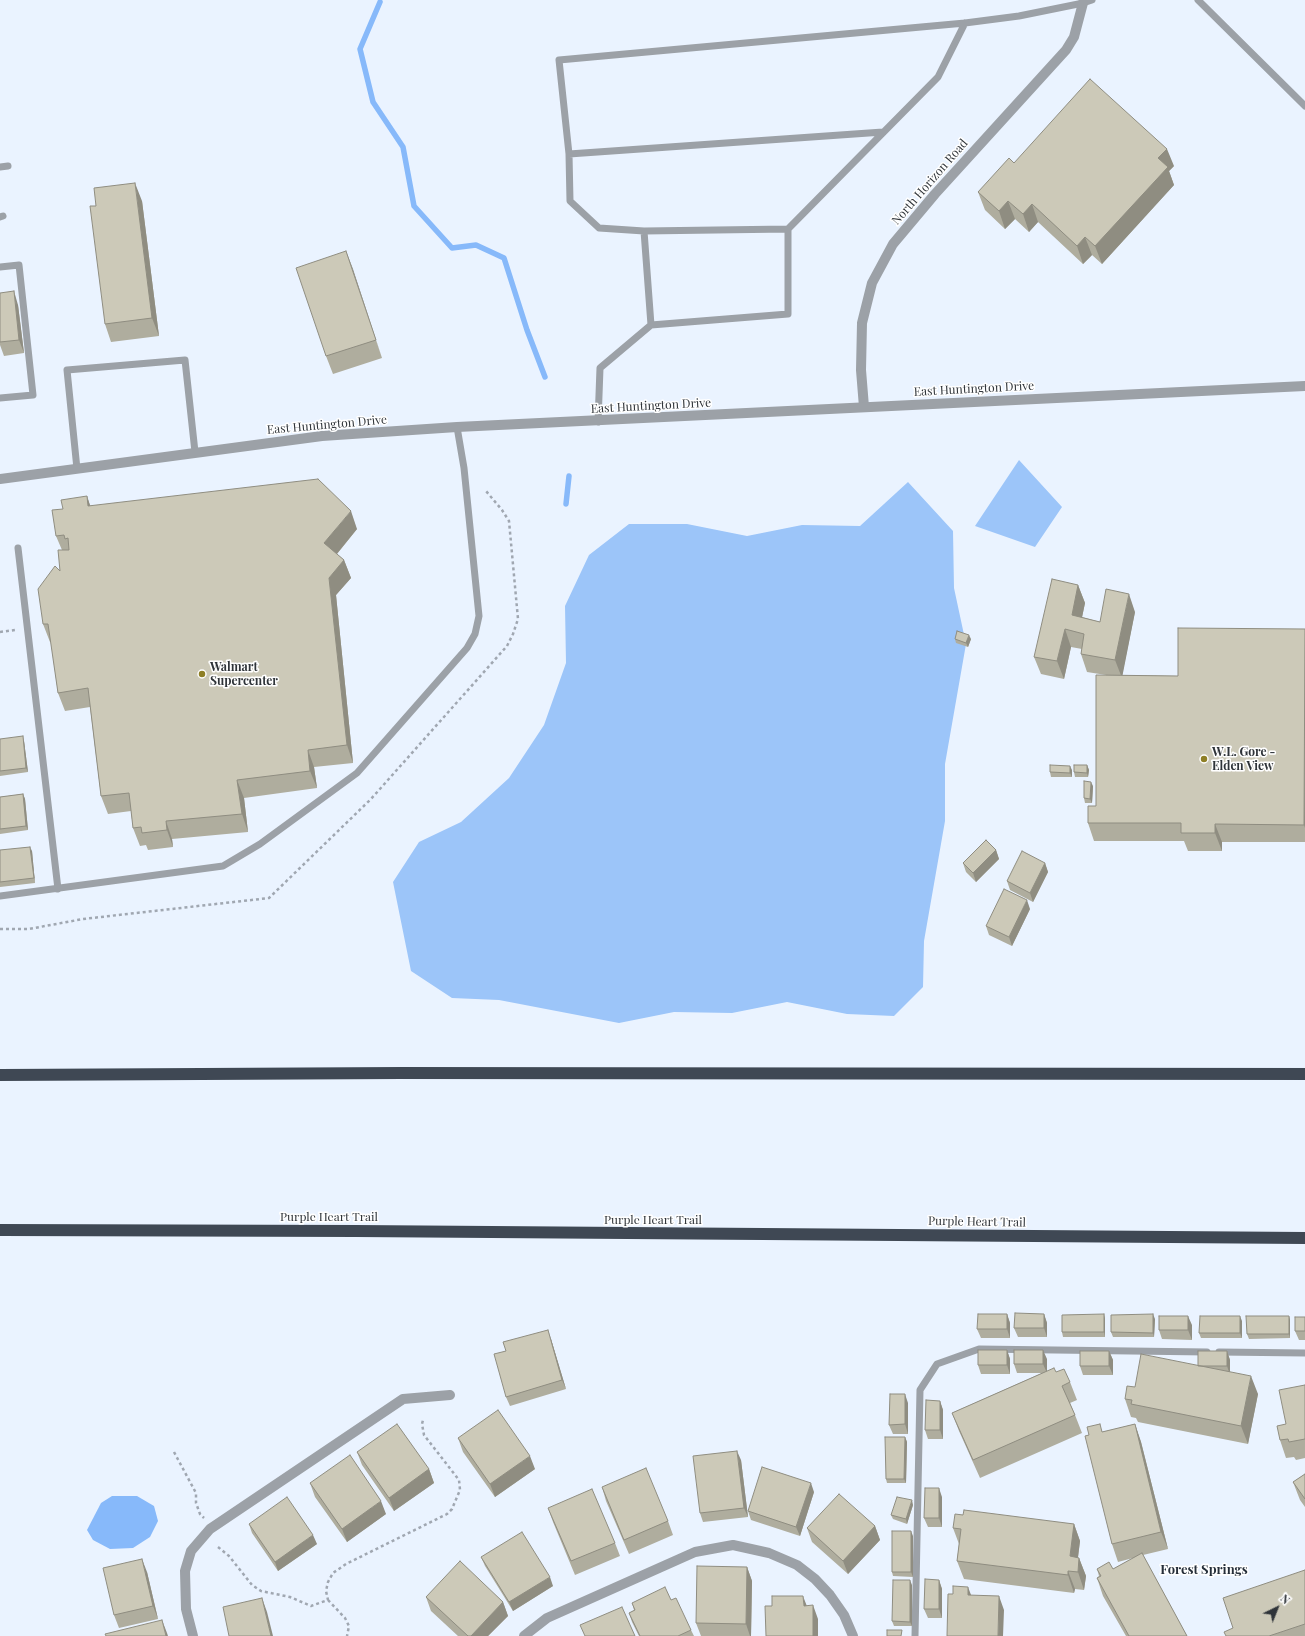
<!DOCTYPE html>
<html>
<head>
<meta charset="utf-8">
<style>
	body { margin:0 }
	#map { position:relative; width:1305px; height:1636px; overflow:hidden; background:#eaf3ff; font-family:"Playfair Display",serif }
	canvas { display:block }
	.north { position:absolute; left:1257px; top:1588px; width:40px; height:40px; -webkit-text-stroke:3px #fff; paint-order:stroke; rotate:43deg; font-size:11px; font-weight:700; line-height:16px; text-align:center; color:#2f3439 }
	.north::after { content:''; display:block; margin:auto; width:14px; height:18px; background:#2f3439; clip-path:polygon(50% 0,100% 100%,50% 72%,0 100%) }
</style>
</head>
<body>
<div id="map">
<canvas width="1305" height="1636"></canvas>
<div class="north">N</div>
</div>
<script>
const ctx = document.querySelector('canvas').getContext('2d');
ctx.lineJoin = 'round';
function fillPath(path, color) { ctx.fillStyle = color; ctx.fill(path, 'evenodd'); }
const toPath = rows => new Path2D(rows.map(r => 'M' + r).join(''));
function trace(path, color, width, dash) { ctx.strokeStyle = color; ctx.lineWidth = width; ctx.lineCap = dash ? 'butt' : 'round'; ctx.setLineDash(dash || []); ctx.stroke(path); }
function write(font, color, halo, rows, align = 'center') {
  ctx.font = font + ' "Playfair Display",serif'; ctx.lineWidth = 3; ctx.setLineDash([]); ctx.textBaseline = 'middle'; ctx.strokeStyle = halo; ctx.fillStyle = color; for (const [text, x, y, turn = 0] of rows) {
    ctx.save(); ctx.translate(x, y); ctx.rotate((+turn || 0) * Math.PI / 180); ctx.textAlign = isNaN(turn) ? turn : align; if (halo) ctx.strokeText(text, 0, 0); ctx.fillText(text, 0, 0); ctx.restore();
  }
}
fillPath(toPath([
	[1019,460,1062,507,1035,547,975,526],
	[908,482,953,531,954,588,966,644,945,764,945,821,924,941,923,987,894,1016,847,1014,787,1002,732,1013,674,1012,619,1023,499,1000,452,998,411,971,393,882,419,842,461,822,509,778,544,725,566,663,565,606,589,555,629,524,687,524,747,536,802,525,860,526]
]), '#9cc5f9');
fillPath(toPath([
	[112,1496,137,1496,154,1506,158,1521,150,1537,133,1548,110,1549,93,1540,87,1530,101,1503]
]), '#87b9fa');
trace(toPath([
	[380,2,360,49,373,102,403,147,414,206,452,248,476,245,504,258,527,330,545,377],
	[566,504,569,476]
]), '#87b9fa', 5.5);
trace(toPath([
	[0,632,15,630],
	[0,929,29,929,83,919,269,898,371,799,507,646,513,634,518,619,509,521,502,510,486,491],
	[174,1452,196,1493,196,1503,200,1514,204,1518],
	[218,1547,229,1556,252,1585,261,1591,290,1597,311,1606,328,1600,326,1591,328,1582,333,1573,346,1564,447,1514,452,1509,460,1490,459,1480,424,1435,422,1424,423,1420],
	[328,1600,345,1618,349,1626,347,1636]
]), '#a0a7b1', 2.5, [3, 3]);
trace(toPath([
	[1198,0,1305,106],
	[965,23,938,77,788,229,644,231,599,228,570,201,569,154,559,60,965,23,1019,16,1083,3,1092,0],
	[569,154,883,132],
	[0,167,8,166],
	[0,217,3,216],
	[0,267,19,265,33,395,0,398],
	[651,325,788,314,788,229],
	[598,422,600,368,651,325,644,231],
	[77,469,67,370,185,360,195,452],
	[18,548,58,889],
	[0,896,223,866,260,844,357,773,467,648,475,634,479,616,464,468,457,427],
	[1219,1352,1305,1353],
	[915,1636,920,1390,937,1364,979,1349,1207,1352]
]), '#9ca1a7', 7);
trace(toPath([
	[864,407,861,370,862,323,872,283,893,244,935,194,1066,50,1074,37,1083,3],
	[193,1636,186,1609,185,1571,191,1551,210,1529,403,1399,450,1395],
	[524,1636,547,1618,695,1552,733,1545,769,1553,797,1565,815,1579,830,1595,844,1615,853,1636]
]), '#9ca1a7', 10);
trace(toPath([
	[0,479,322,436,457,427,1305,386]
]), '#9ca1a7', 10);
trace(toPath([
	[0,1075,402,1073,1305,1074],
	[0,1230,356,1231,1305,1238]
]), '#3f4854', 12);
fillPath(toPath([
	[1014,163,1174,166,1169,171,1174,185,1102,264,1092,255,1083,264,1038,222,1029,232,1015,219,1005,229,985,210,978,192],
	[142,201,159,336,111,342,105,324],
	[346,251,382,358,333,374,326,356],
	[0,293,18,305,24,353,4,356,0,345],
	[87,496,90,506,357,529,337,554,344,560,351,578,336,595,353,763,314,767,317,788,244,798,248,832,172,839,173,847,148,850,146,845,140,846,133,828,131,811,108,814,101,796,90,707,65,711,58,693,51,642,50,642,43,624,60,571,62,550,56,536,63,509],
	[1078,585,1085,603,1082,617,1100,622,1135,612,1122,675,1178,676,1305,629,1305,842,1222,842,1222,851,1188,851,1184,841,1094,841,1088,823,1096,806,1106,675,1087,672,1081,654,1082,649,1071,647,1064,679,1041,674,1034,657],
	[955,639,971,639,968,647,956,643],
	[0,739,24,741,28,772,0,776],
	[1087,765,1089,770,1088,777,1075,777,1074,772],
	[1072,770,1072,777,1051,777,1050,772],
	[1093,786,1092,803,1085,803,1084,798],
	[23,794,25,799,28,830,0,834,0,797],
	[0,850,32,851,35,883,0,887],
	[996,850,999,859,976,882,966,872,963,863],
	[1045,863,1048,872,1033,902,1010,890,1007,881],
	[1030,909,1012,946,989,935,986,926],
	[1007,1314,1010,1323,1010,1338,981,1338,977,1329],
	[1044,1314,1047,1323,1047,1337,1018,1337,1014,1328],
	[1104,1314,1105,1319,1105,1337,1063,1337,1062,1332],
	[1289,1316,1290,1320,1290,1338,1249,1339,1247,1334],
	[1305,1317,1305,1340,1299,1340,1295,1331],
	[1155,1319,1154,1337,1113,1337,1111,1332],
	[1242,1321,1242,1338,1201,1338,1199,1333],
	[1192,1325,1192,1340,1162,1339,1159,1330],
	[551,1339,566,1389,510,1406,506,1397],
	[1007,1350,1010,1359,1010,1374,981,1374,978,1365],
	[1109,1351,1113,1360,1113,1375,1083,1375,1080,1366],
	[1227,1351,1230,1360,1230,1372,1258,1394,1248,1444,1138,1422,1136,1418,1131,1417,1125,1399,1135,1387,1198,1366],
	[1047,1359,1047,1372,1056,1372,1070,1382,1077,1400,1070,1403,1075,1415,1082,1433,980,1478,959,1431,952,1413,1042,1373,1017,1373,1014,1364],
	[1305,1385,1305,1458,1296,1460,1294,1457,1286,1458,1280,1440,1286,1424],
	[940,1401,943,1410,943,1439,928,1439,925,1430],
	[908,1403,908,1434,893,1434,889,1425],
	[1135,1424,1141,1442,1168,1549,1143,1555,1187,1636,1126,1636,1103,1596,1097,1578,1099,1576,1097,1569,1113,1569,1133,1558,1118,1562,1112,1544,1103,1432],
	[905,1437,907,1442,906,1483,887,1483,886,1479],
	[458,1438,535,1469,495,1497,463,1452],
	[357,1452,429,1469,434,1483,394,1511,362,1465],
	[741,1460,748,1517,703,1522,700,1513],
	[1305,1474,1305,1507,1300,1500,1293,1482],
	[310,1483,386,1514,347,1542,315,1497],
	[602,1487,668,1521,673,1535,629,1554,606,1501],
	[814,1492,800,1536,751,1520,748,1511],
	[942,1497,942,1527,928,1527,924,1518],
	[913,1505,907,1524,893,1519,891,1515],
	[548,1508,615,1543,620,1556,575,1575,553,1522],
	[963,1515,1074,1524,1080,1541,1078,1558,1079,1558,1086,1576,1084,1590,1075,1589,1074,1593,964,1579,957,1561,959,1544,953,1528],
	[249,1524,317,1544,278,1571,252,1533],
	[875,1526,880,1540,848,1574,812,1542,807,1528],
	[913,1536,913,1577,893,1576,892,1572],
	[481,1557,553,1586,513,1611,485,1566],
	[747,1567,752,1581,751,1636,701,1636,696,1623],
	[1305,1570,1305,1636,1226,1636,1233,1628],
	[147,1572,158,1619,119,1628,114,1615],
	[939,1580,942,1589,942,1618,928,1618,924,1609],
	[912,1585,912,1626,894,1626,892,1621],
	[426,1597,503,1602,508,1616,488,1636,458,1636,431,1611],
	[671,1600,691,1630,694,1636,639,1636,632,1622,629,1613,634,1610,632,1603]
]), '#afad9e');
fillPath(toPath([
	[1167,149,1174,166,1169,171,1174,185,1102,264,1095,246,1158,158],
	[135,183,142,201,159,336,152,318],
	[1008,201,1015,219,1005,229,999,211],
	[1032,204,1038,222,1029,232,1023,214],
	[1085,237,1092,255,1083,264,1077,246],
	[346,251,353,269,382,358,376,340],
	[14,291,18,305,24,353,19,340],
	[87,496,93,514,88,506],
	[351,511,357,529,331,561,324,543],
	[344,560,351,578,336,595,353,763,347,745,329,578],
	[1078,585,1085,603,1079,632,1072,615],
	[1129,594,1135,612,1122,678,1115,660],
	[1065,629,1071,647,1064,679,1057,661],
	[969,635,971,639,968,647,966,643],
	[1305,678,1305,828,1304,825],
	[23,736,24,741,28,772,26,768],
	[308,750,314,767,317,788,310,771],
	[1087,765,1089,770,1088,777,1087,773],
	[1070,766,1072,770,1072,777,1070,773],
	[237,780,244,798,248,832,242,814],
	[1091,782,1093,786,1092,803,1090,799],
	[23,794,25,799,28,830,26,826],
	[166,821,172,839,173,847,167,830],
	[1215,824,1222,842,1222,851,1215,833],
	[30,847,32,851,35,883,34,878],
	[996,850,999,859,976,882,973,873],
	[1045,863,1048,872,1033,902,1030,893],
	[1027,900,1030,909,1012,946,1009,937],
	[1007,1314,1010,1323,1010,1338,1007,1329],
	[1044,1314,1047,1323,1047,1337,1044,1328],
	[1104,1314,1105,1319,1105,1337,1104,1332],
	[1153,1314,1155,1319,1154,1337,1153,1333],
	[1188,1316,1192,1325,1192,1340,1188,1330],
	[1240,1316,1242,1321,1242,1338,1240,1333],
	[1289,1316,1290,1320,1290,1338,1289,1334],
	[548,1330,551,1339,566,1389,562,1380],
	[1007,1350,1010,1359,1010,1374,1007,1365],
	[1043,1350,1047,1359,1047,1373,1043,1364],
	[1109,1351,1113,1360,1113,1375,1109,1366],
	[1227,1351,1230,1360,1230,1375,1227,1366],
	[1251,1376,1258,1394,1248,1444,1241,1426],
	[905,1394,908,1403,908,1434,905,1424],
	[940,1401,943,1410,943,1439,940,1430],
	[1135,1424,1141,1442,1168,1549,1161,1532],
	[905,1437,907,1442,906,1483,904,1479],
	[737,1451,741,1460,748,1517,744,1508],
	[530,1456,535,1469,495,1497,490,1484],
	[429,1469,434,1483,394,1511,389,1498],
	[811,1483,814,1492,800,1536,796,1527],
	[939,1488,942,1497,942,1527,939,1518],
	[912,1500,913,1505,907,1524,906,1519],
	[381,1501,386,1514,347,1542,342,1529],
	[1074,1524,1080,1541,1076,1572,1070,1556],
	[875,1526,880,1540,848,1574,843,1561],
	[911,1531,913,1536,913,1577,911,1572],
	[313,1535,317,1544,278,1571,275,1562],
	[1079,1558,1086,1576,1084,1590,1078,1572],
	[142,1559,147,1572,158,1619,153,1606],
	[747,1567,752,1581,751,1636,750,1636,746,1624],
	[1068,1571,1075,1589,1074,1593,1068,1575],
	[550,1577,553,1586,513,1611,509,1602],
	[910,1580,912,1585,912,1626,910,1622],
	[939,1580,942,1589,942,1618,939,1609],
	[968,1587,973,1600,968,1595],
	[803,1596,808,1609,804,1606],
	[999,1596,1004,1610,1003,1636,998,1636],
	[262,1598,267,1612,273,1636,271,1636],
	[503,1602,508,1616,488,1636,471,1636],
	[813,1605,818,1619,818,1636,813,1636],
	[162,1620,167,1633,168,1636,166,1636]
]), '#8f8d81');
const building = toPath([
	[1090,79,1167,149,1158,158,1168,167,1095,246,1085,237,1077,246,1032,204,1023,214,1008,201,999,211,978,192,1009,158,1014,163,1090,79],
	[135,183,152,318,105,324,90,206,96,206,94,188,135,183],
	[346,251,376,340,326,356,296,268,346,251],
	[14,291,19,340,0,342,0,293,14,291],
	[318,479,351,511,324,543,344,560,329,578,347,745,308,750,310,771,237,780,242,814,166,821,167,830,142,833,141,827,133,828,129,793,101,796,88,688,58,693,48,624,43,624,38,589,55,566,60,571,58,550,69,550,68,538,65,539,64,535,56,536,52,510,63,509,61,500,87,496,88,506,318,479],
	[1052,579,1078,585,1072,615,1100,622,1106,589,1129,594,1115,660,1081,654,1084,634,1065,629,1057,661,1034,657,1052,579],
	[1178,628,1305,629,1304,825,1215,824,1215,833,1181,833,1181,823,1088,823,1088,806,1096,806,1096,675,1178,676,1178,628],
	[957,631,969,635,966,643,955,639,957,631],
	[23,736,26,768,0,771,0,739,23,736],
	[1050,765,1070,766,1070,773,1050,772,1050,765],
	[1074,765,1087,765,1087,773,1074,772,1074,765],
	[1084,781,1091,782,1090,799,1084,798,1084,781],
	[23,794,26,826,0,829,0,797,23,794],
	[986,840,996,850,973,873,963,863,986,840],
	[30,847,34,878,0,882,0,850,30,847],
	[1022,851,1045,863,1030,893,1007,881,1022,851],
	[1004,889,1027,900,1009,937,986,926,1004,889],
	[1015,1313,1044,1314,1044,1328,1014,1328,1015,1313],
	[978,1314,1007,1314,1007,1329,977,1329,978,1314],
	[1104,1314,1104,1332,1062,1332,1062,1315,1104,1314],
	[1153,1314,1153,1333,1111,1332,1111,1315,1153,1314],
	[1159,1316,1188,1316,1188,1330,1159,1330,1159,1316],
	[1200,1316,1240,1316,1240,1333,1199,1333,1200,1316],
	[1246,1316,1289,1316,1289,1334,1247,1334,1246,1316],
	[1295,1317,1305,1317,1305,1331,1295,1331,1295,1317],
	[548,1330,562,1380,506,1397,494,1354,506,1351,503,1342,548,1330],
	[978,1350,1007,1350,1007,1365,978,1365,978,1350],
	[1014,1350,1043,1350,1043,1364,1014,1364,1014,1350],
	[1080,1351,1109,1351,1109,1366,1080,1366,1080,1351],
	[1198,1351,1227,1351,1227,1366,1198,1366,1198,1351],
	[1141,1354,1251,1376,1241,1426,1131,1404,1132,1400,1125,1399,1127,1386,1135,1387,1141,1354],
	[1054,1368,1056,1372,1064,1369,1070,1382,1062,1386,1075,1415,973,1460,952,1413,1054,1368],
	[1305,1385,1305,1439,1289,1442,1288,1439,1280,1440,1277,1426,1286,1424,1279,1390,1305,1385],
	[890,1394,905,1394,905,1424,889,1425,890,1394],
	[926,1400,940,1401,940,1430,925,1430,926,1400],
	[498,1410,530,1456,490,1484,458,1438,498,1410],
	[397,1424,429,1469,389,1498,357,1452,397,1424],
	[1100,1424,1102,1432,1135,1424,1161,1532,1112,1544,1085,1436,1089,1435,1087,1427,1100,1424],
	[885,1437,905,1437,904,1479,886,1479,885,1437],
	[737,1451,744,1508,700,1513,693,1456,737,1451],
	[350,1455,381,1501,342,1529,310,1483,350,1455],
	[762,1467,811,1483,796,1527,748,1511,762,1467],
	[646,1468,668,1521,624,1540,602,1487,646,1468],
	[1305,1474,1305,1499,1293,1482,1305,1474],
	[925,1488,939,1488,939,1518,924,1518,925,1488],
	[592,1489,615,1543,571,1561,548,1508,592,1489],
	[839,1494,875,1526,843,1561,807,1528,839,1494],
	[287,1497,313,1535,275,1562,249,1524,287,1497],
	[897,1497,912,1500,906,1519,891,1515,897,1497],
	[964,1510,1074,1524,1070,1556,1079,1558,1078,1572,1068,1571,1068,1575,957,1561,961,1529,953,1528,955,1514,963,1515,964,1510],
	[892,1531,911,1531,911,1572,892,1572,892,1531],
	[522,1532,550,1577,509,1602,481,1557,522,1532],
	[1142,1553,1187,1636,1129,1636,1097,1578,1101,1576,1097,1569,1109,1562,1113,1569,1142,1553],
	[142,1559,153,1606,114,1615,103,1568,142,1559],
	[460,1561,503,1602,471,1636,468,1636,426,1597,460,1561],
	[697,1566,747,1567,746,1624,696,1623,697,1566],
	[1305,1570,1305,1624,1269,1636,1226,1636,1224,1632,1233,1628,1223,1598,1305,1570],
	[925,1579,939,1580,939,1609,924,1609,925,1579],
	[893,1580,910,1580,910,1622,892,1621,893,1580],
	[953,1586,968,1587,968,1595,999,1596,998,1636,947,1636,948,1594,953,1594,953,1586],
	[665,1587,671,1600,676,1598,691,1630,678,1636,640,1636,629,1613,635,1610,632,1603,665,1587],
	[772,1596,803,1596,804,1606,813,1605,813,1636,766,1636,765,1606,772,1606,772,1596],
	[262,1598,271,1636,229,1636,223,1607,262,1598],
	[622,1607,635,1636,585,1636,580,1625,622,1607],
	[162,1620,166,1636,106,1636,105,1634,162,1620],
	[887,1630,902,1630,901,1636,887,1636,887,1630]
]);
fillPath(building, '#ccc9b8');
trace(building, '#8f8d81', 1);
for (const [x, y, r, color] of [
	[202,674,4,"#8e7f26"],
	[1204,759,4,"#8e7f26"]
]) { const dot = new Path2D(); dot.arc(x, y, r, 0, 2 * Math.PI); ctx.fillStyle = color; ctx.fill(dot); trace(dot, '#fff', 1.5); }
write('12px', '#2f3439', '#fff', [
	["North Horizon Road",930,182,-49],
	["East Huntington Drive",974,389,-3],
	["East Huntington Drive",651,406,-3],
	["East Huntington Drive",327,425,-5],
	["Purple Heart Trail",329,1217],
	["Purple Heart Trail",653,1220],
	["Purple Heart Trail",977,1222,1]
]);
write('bold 12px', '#2f3439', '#fff', [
	["Walmart",210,667],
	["Supercenter",210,681],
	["W.L. Gore -",1212,752],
	["Elden View",1212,766]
], 'left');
write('bold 13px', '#252e39', '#fff', [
	["Forest Springs",1204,1570]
]);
</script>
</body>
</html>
